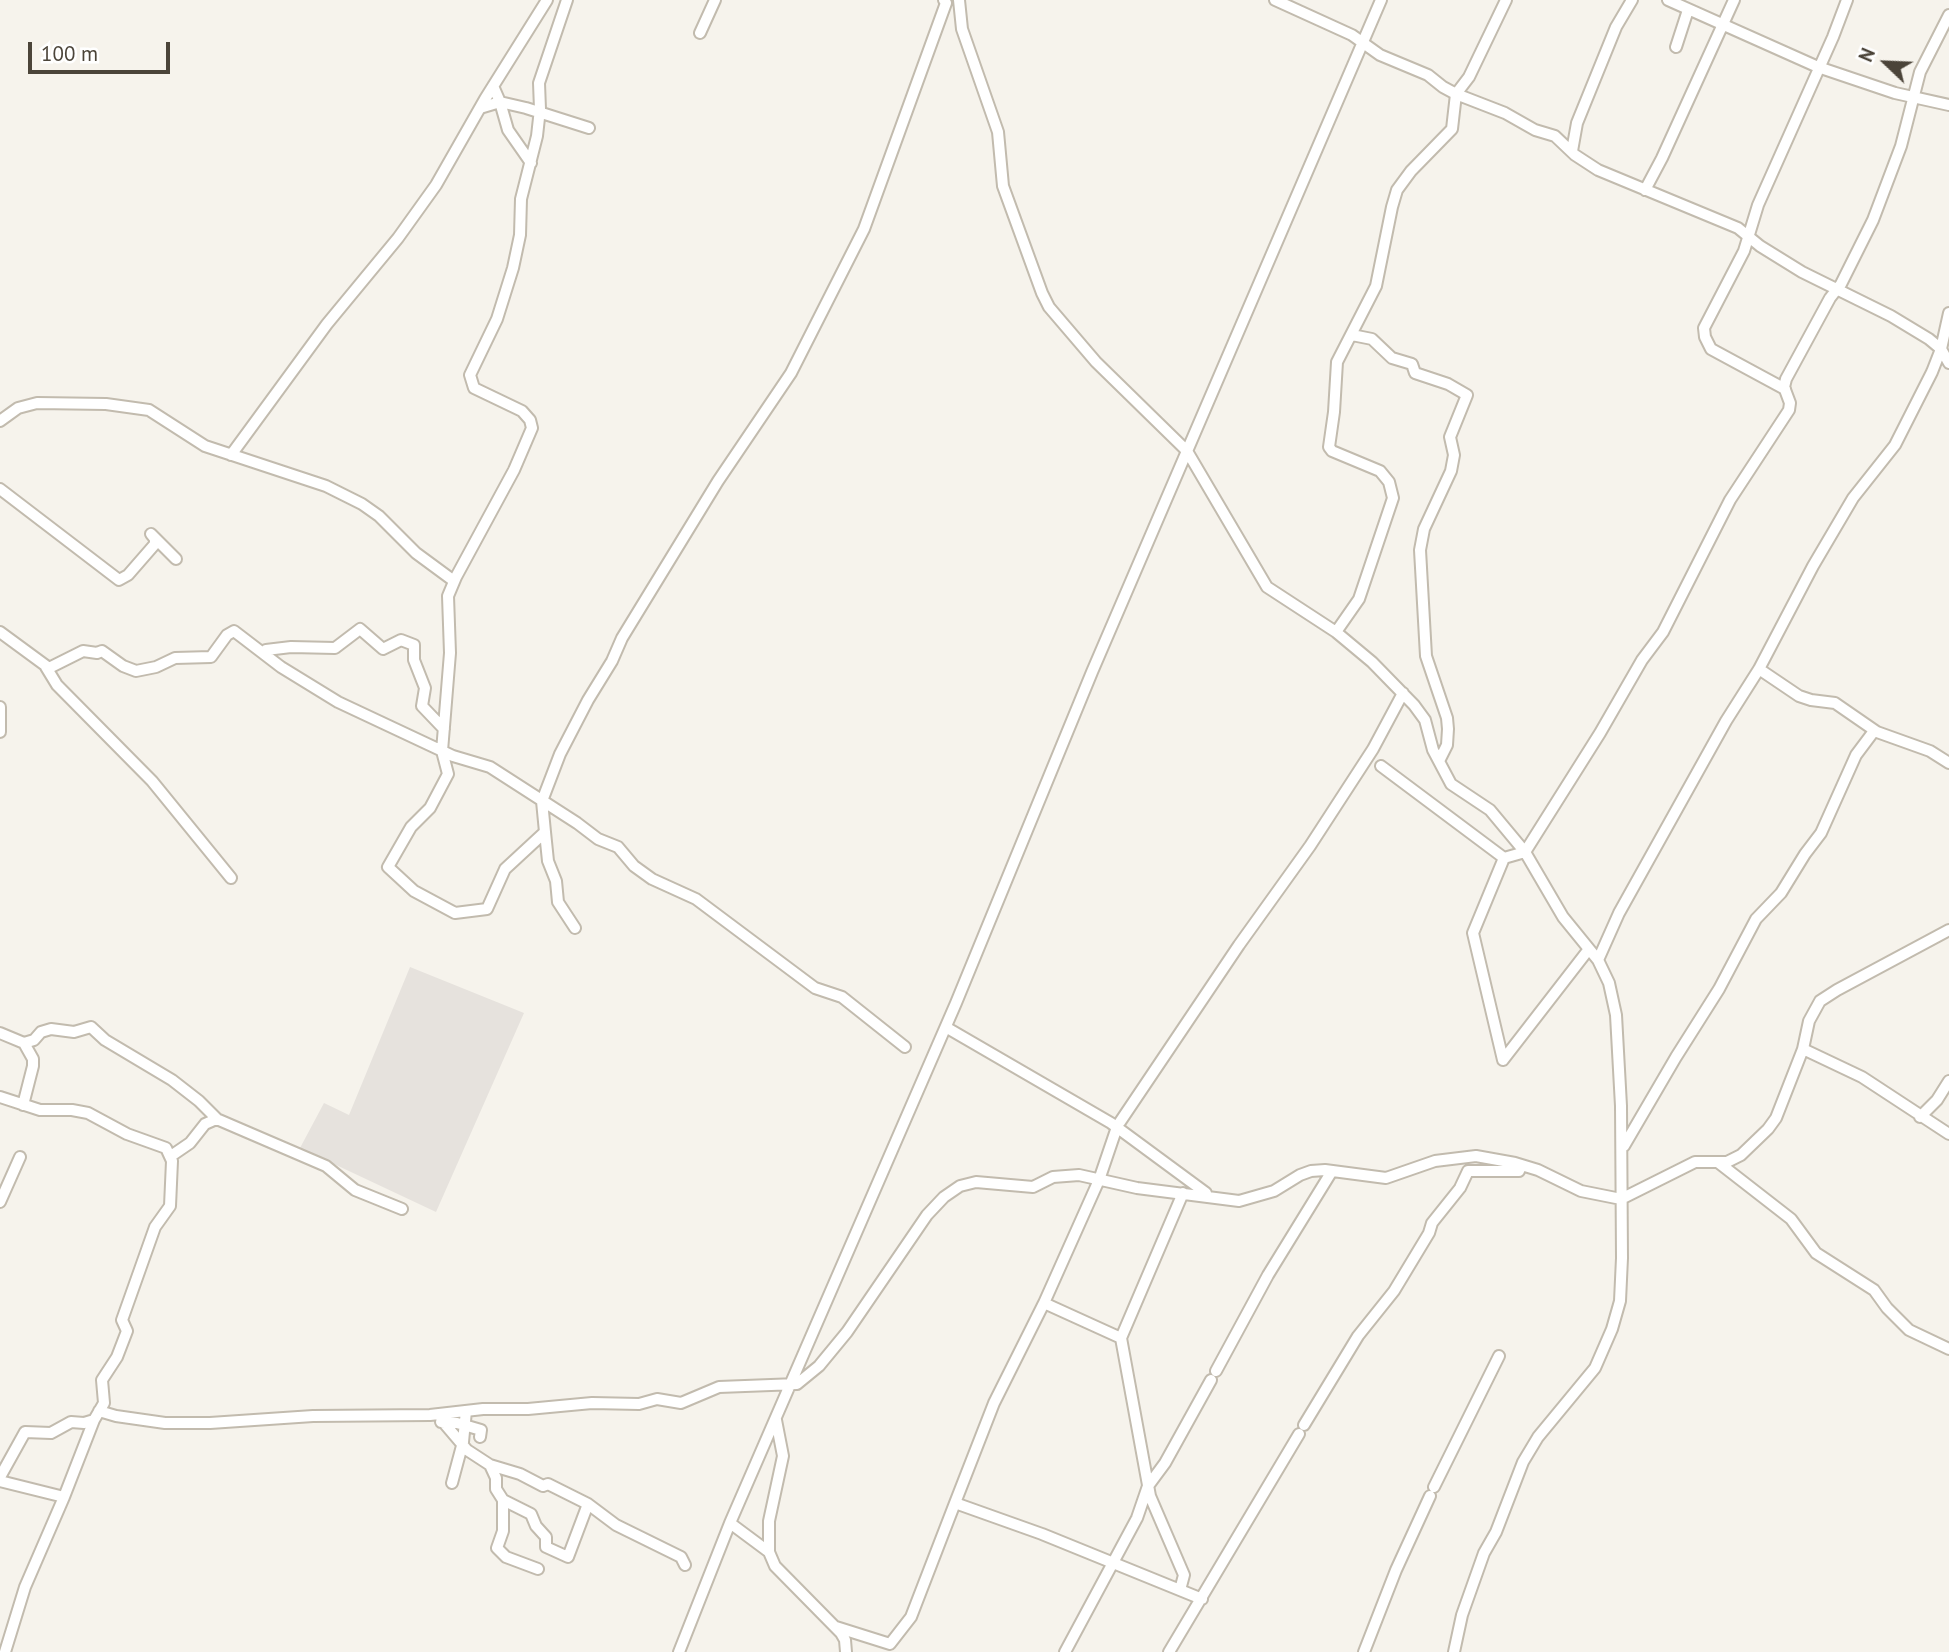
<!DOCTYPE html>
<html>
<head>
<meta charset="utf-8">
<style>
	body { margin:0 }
	#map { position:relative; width:1949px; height:1652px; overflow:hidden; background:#f6f3ec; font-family:"PT Sans",sans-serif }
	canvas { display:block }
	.north { position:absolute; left:1851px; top:28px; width:70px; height:70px; -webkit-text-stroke:5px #fff; paint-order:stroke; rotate:293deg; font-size:19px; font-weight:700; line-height:28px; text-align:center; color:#4b4439 }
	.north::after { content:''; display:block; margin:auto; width:24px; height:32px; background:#4b4439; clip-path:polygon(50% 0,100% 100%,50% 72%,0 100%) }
	.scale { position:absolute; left:28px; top:42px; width:142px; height:32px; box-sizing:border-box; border:4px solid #4b4439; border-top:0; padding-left:9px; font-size:21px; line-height:24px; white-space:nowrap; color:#4b4439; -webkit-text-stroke:5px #fff; paint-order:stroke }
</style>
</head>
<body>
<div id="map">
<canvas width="1949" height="1652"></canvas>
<div class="north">N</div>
<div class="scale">100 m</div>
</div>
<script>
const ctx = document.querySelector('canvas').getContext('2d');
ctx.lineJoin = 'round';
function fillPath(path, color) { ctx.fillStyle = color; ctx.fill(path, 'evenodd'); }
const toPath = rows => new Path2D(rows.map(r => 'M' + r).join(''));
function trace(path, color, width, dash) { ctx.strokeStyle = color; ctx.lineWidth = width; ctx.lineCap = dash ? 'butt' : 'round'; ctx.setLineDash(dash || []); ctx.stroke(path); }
fillPath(toPath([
	[410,967,524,1013,436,1212,300,1148,324,1103,349,1115]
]), '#e6e2dd');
const minor = toPath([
	[567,0,539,83,540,109,537,136,521,199,520,235,513,268,497,319,470,375,474,388,522,411,530,420,532,428,514,470,456,577,448,596,450,653,442,751,448,774,430,808,411,827,388,867,414,891,455,913,487,909,505,869,545,832,548,861,556,881,558,902,575,928],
	[959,0,962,29,998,132,1003,186,1042,293,1049,307,1096,362,1187,451,1267,587,1336,632,1372,662,1414,705,1425,720,1433,750,1451,784,1490,810,1525,852,1563,917,1598,960,1609,983,1616,1015,1621,1106,1622,1258,1620,1301,1612,1329,1595,1368,1538,1437,1523,1462,1496,1532,1484,1553,1462,1615,1454,1652],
	[1275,0,1352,35,1380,55,1428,75,1443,87,1456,94,1505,113,1535,130,1555,136,1575,155,1598,170,1738,228,1760,246,1802,272,1891,316,1929,339,1941,349,1949,363],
	[1668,0,1818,67,1895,93,1949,105],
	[700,33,715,0],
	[1676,47,1688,10],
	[493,86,500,102,526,108,589,128],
	[480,108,500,102,508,130,531,163],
	[1572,151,1577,123,1616,27,1632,0],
	[1645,190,1662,158,1734,0],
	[1352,335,1372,339,1392,358,1412,364,1415,373,1448,384,1467,395,1450,437,1454,455,1451,471,1424,529,1420,550,1426,656,1447,718,1448,729,1447,745,1439,761],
	[1785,389,1711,349,1705,337,1704,328,1744,251,1758,205,1833,37,1847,0],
	[0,421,18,408,37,403,106,404,149,410,205,446,326,486,362,504,379,516,416,553,454,581],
	[231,455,327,324,398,238,436,185,485,99,547,0],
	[0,489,119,580,128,575,155,544,155,539,151,534,176,559],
	[0,632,49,668,83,651,97,653,102,651,123,666,136,671,156,667,175,658,211,657,227,635,234,631,281,667,338,702,453,756,490,767,577,823,598,839,618,847,634,866,652,879,696,899,815,988,842,997,905,1047],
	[1336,632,1359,599,1393,498,1389,482,1380,471,1332,451,1329,447,1334,412,1337,362,1376,286,1392,207,1397,190,1411,171,1452,129,1456,94,1469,77,1506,0],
	[266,650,291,647,335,648,360,629,383,649,401,640,414,645,414,660,425,688,422,706,444,729],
	[46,667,57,685,152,781,231,878],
	[1759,669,1799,696,1811,700,1835,703,1877,732,1930,751,1949,763],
	[0,707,0,732],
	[1381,766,1504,858],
	[545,832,542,801,560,754,588,700,612,661,622,638,718,481,791,373,864,229,946,3,944,0],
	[1598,960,1619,913,1726,721,1759,669,1813,566,1853,498,1895,445,1932,372,1941,349,1949,313],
	[949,1029,1111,1123,1206,1193],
	[0,1033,24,1043,34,1040,41,1032,51,1029,74,1032,91,1027,105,1040,172,1080,199,1101,217,1119],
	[1803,1049,1862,1077,1949,1134],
	[1503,1060,1473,933,1504,858,1525,852,1600,733,1642,660,1663,632,1730,500,1789,410,1790,403,1784,387,1786,379,1830,298,1841,284,1873,220,1901,146,1920,72,1949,15],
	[1503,1060,1589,949],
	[0,1097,40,1110,72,1110,88,1113,127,1134,166,1148,172,1161,170,1206,155,1227,122,1320,127,1331,117,1357,102,1380,104,1403,94,1420,64,1497,25,1587,5,1652],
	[23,1105,33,1066,33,1059,24,1043],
	[1920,1117,1937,1100,1949,1081],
	[1120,1122,1239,945,1310,846,1373,749,1403,693],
	[1624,1146,1676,1057,1719,989,1756,919,1781,893,1805,854,1821,833,1856,755,1874,731],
	[171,1156,190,1143,205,1124,214,1120,219,1120,326,1166,355,1190,402,1209],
	[1719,1163,1791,1219,1816,1253,1874,1290,1887,1308,1909,1330,1949,1349],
	[0,1202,20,1157],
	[1044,1303,1099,1180,1117,1127],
	[1121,1338,1183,1193],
	[1216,1371,1268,1275,1332,1171],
	[99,1411,116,1416,165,1423,210,1423,313,1416,430,1415,483,1409,528,1409,592,1403,639,1404,657,1399,681,1403,719,1387,797,1384,819,1366,847,1332,927,1215,944,1197,960,1186,976,1182,1033,1187,1053,1177,1079,1175,1137,1188,1239,1201,1274,1191,1300,1175,1311,1171,1325,1170,1386,1178,1435,1161,1476,1156,1515,1163,1538,1170,1581,1191,1621,1199,1695,1162,1727,1162,1741,1155,1768,1129,1776,1118,1803,1049,1809,1021,1820,1001,1837,990,1949,930],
	[776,1420,783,1456,769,1521,769,1552,775,1566,841,1633,845,1640,846,1652],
	[441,1422,457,1423,481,1430,480,1437],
	[444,1423,467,1450,490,1465,496,1478,496,1489,503,1500,503,1531,497,1548,506,1557,538,1569],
	[1304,1425,1358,1336,1394,1291,1429,1233,1432,1223,1460,1188,1468,1171,1519,1171,1521,1165],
	[490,1465,520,1474,543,1486,548,1484,588,1504,616,1525,681,1557,685,1565],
	[0,1477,25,1432,51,1433,71,1422,84,1423,94,1420],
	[0,1481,64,1497],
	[452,1483,463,1442,466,1411],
	[1434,1487,1499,1356],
	[503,1500,531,1514,536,1526,546,1537,546,1547,568,1557,588,1504],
	[955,1503,994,1403,1044,1303,1121,1338,1150,1496,1184,1575,1180,1590],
	[730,1523,769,1552],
	[836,1627,890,1644,911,1617,955,1503,1042,1534,1202,1599],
	[679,1652,730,1523,956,1003,1092,672,1381,0],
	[1065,1652,1137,1518,1148,1486,1165,1463,1211,1380],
	[1169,1652,1299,1434],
	[1364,1652,1396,1570,1430,1496]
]);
trace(minor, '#c2bbae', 14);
trace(minor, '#fff', 10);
</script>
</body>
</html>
